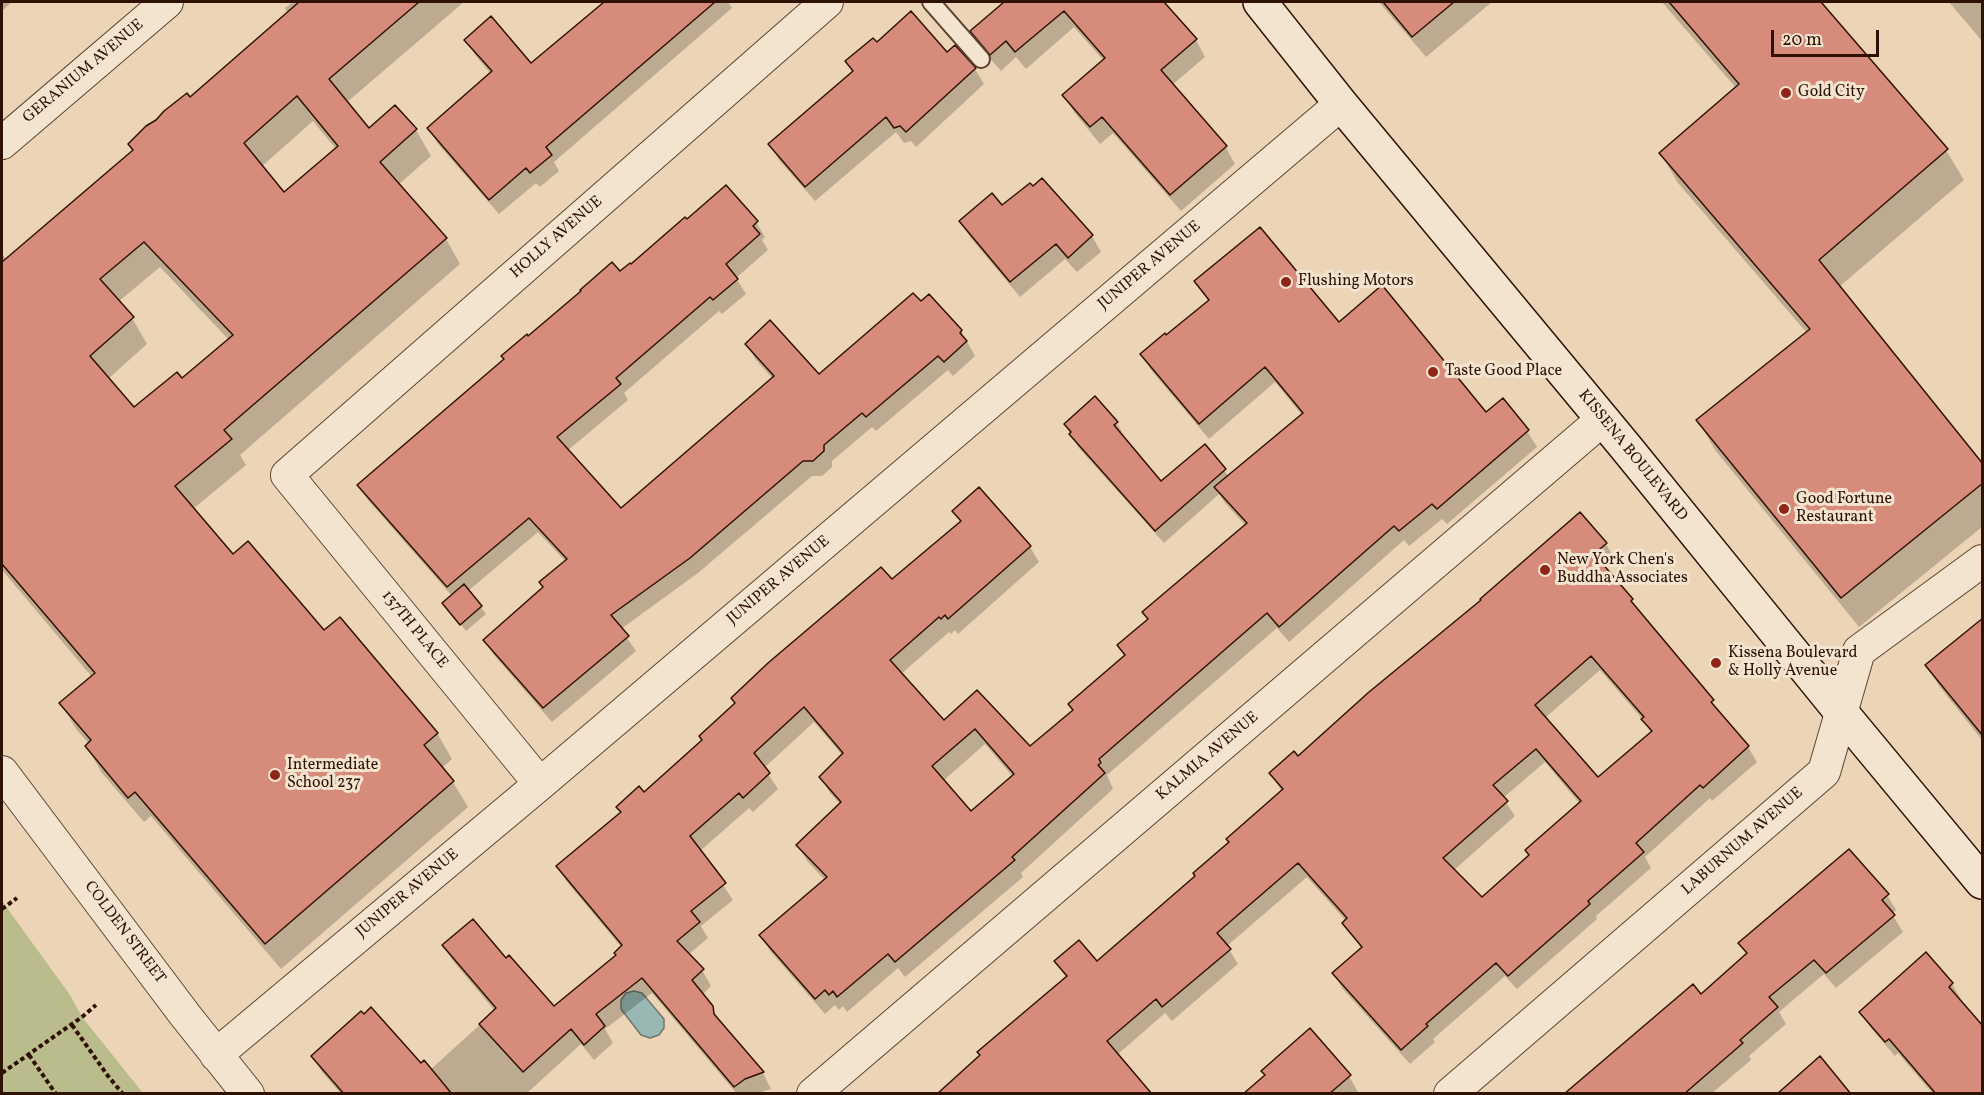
<!DOCTYPE html>
<html>
<head>
<meta charset="utf-8">
<style>
	body { margin:0 }
	#map { position:relative; width:1984px; height:1095px; overflow:hidden; background:#ecd5b6; font-family:Vollkorn,serif }
	canvas { display:block }
	.frame { position:absolute; inset:0; border:3px solid #301205; pointer-events:none }
	.scale { position:absolute; left:1771px; top:30px; width:108px; height:27px; box-sizing:border-box; border:3px solid #301205; border-top:0; padding-left:8px; font-size:18px; line-height:21px; white-space:nowrap; color:#301205; -webkit-text-stroke:4px #f3e4d0; paint-order:stroke }
</style>
</head>
<body>
<div id="map">
<canvas width="1984" height="1095"></canvas>
<div class="frame"></div>
<div class="scale">20 m</div>
</div>
<script>
const ctx = document.querySelector('canvas').getContext('2d');
ctx.lineJoin = 'round';
function fillPath(path, color) { ctx.fillStyle = color; ctx.fill(path, 'evenodd'); }
const toPath = rows => new Path2D(rows.map(r => 'M' + r).join(''));
function trace(path, color, width, dash) { ctx.strokeStyle = color; ctx.lineWidth = width; ctx.lineCap = dash ? 'butt' : 'round'; ctx.setLineDash(dash || []); ctx.stroke(path); }
function write(font, color, halo, rows, align = 'center') {
  ctx.font = font + ' Vollkorn,serif'; ctx.lineWidth = 6; ctx.setLineDash([]); ctx.textBaseline = 'middle'; ctx.strokeStyle = halo; ctx.fillStyle = color; for (const [text, x, y, turn = 0] of rows) {
    ctx.save(); ctx.translate(x, y); ctx.rotate((+turn || 0) * Math.PI / 180); ctx.textAlign = isNaN(turn) ? turn : align; if (halo) ctx.strokeText(text, 0, 0); ctx.fillText(text, 0, 0); ctx.restore();
  }
}
fillPath(toPath([
	[2,901,70,995,82,1017,143,1093,2,1093]
]), '#bbbc8b');
const water = toPath([
	[634,991,642,993,664,1019,664,1028,659,1035,650,1038,641,1035,621,1009,621,1000,626,993,634,991]
]);
fillPath(water, '#99b8b3');
trace(water, '#6f766d', 1.5);
fillPath(toPath([
	[2,2,12,2,2,11],
	[293,2,464,2,346,103,369,130,395,107,416,130,431,156,398,185,446,239,460,264,240,455,246,465,193,509,233,556,324,632,437,733,452,759,442,768,453,782,468,807,281,969,151,816,144,822,102,773,87,747,89,744,76,729,61,703,92,677,2,570,2,257,3,255,7,260,134,151,190,99,288,14,285,8],
	[313,121,336,149,283,194,261,167],
	[160,267,229,340,182,380,133,409,108,379,147,344,132,318,118,302],
	[609,2,728,2,732,8,554,162,559,171,540,187,536,183,499,214,438,144,429,128,491,74,475,55,466,40,531,65],
	[1007,2,1162,2,1196,40,1205,57,1172,85,1225,146,1235,164,1181,211,1113,133,1100,144,1074,112,1064,95,1104,61,1074,27,1026,69,1016,57,1001,71,982,49,972,31],
	[1379,2,1492,2,1426,57],
	[1662,2,1819,2,1946,150,1964,180,1839,287,1982,467,1982,527,1859,627,1715,450,1698,420,1807,333,1678,183,1661,154,1736,88],
	[1949,2,1982,2,1982,41],
	[876,44,975,69,984,84,916,147,911,141,904,143,896,132,815,201,779,160,770,144,853,73,847,62],
	[1042,180,1092,236,1101,252,1077,272,1065,259,1020,297,970,237,961,222,1002,207,1033,189],
	[756,222,765,237,762,240,768,250,736,278,746,294,722,314,719,311,624,393,628,400,567,451,621,510,773,379,755,359,747,344,819,376,921,303,961,331,975,356,953,376,948,370,876,431,872,427,832,461,832,467,822,476,812,476,698,573,621,629,636,651,552,722,494,655,485,640,544,588,566,562,538,532,468,591,486,614,466,631,444,603,452,596,368,500,359,485,505,360,528,338,620,273],
	[1196,281,1339,324,1486,414,1527,431,1537,447,1447,524,1442,519,1409,546,1404,540,1289,642,1277,628,1107,775,1113,789,1021,873,1023,877,905,977,898,968,847,1012,843,1006,839,1010,835,1005,825,1014,770,951,761,935,825,880,807,861,798,845,841,805,830,793,821,777,843,756,814,722,764,768,778,789,753,812,749,808,700,851,733,900,701,926,708,938,688,955,702,970,711,986,702,995,712,1007,721,1024,763,1073,771,1089,756,1094,737,1094,652,993,605,1029,613,1043,594,1060,581,1044,526,1094,341,1094,322,1072,313,1057,420,1065,430,1070,495,1011,453,961,444,945,506,961,554,1008,617,956,622,948,567,882,558,867,622,813,618,807,644,794,961,523,954,511,1030,547,1039,562,958,634,955,630,951,634,949,632,901,674,944,722,977,692,1030,748,1073,711,1070,705,1125,657,1119,646,1149,620,1144,612,1246,526,1225,503,1219,494,1164,543,1078,447,1065,424,1117,423,1124,436,1122,437,1161,483,1224,470,1229,477,1302,415,1275,382,1209,439,1151,370,1142,355,1209,302],
	[985,744,1013,777,971,813,943,781],
	[1606,544,1614,558,1603,568,1712,701,1720,716,1748,747,1757,762,1712,801,1710,798,1645,857,1651,868,1596,916,1597,919,1517,989,1505,976,1433,1039,1435,1042,1410,1064,1342,988,1334,974,1362,949,1344,923,1346,921,1307,877,1227,946,1238,964,1172,1021,1165,1013,1117,1055,941,1094,1067,979,1056,962,1097,963,1197,877,1282,792,1271,774,1298,758],
	[1600,670,1644,721,1651,733,1598,779,1545,718],
	[1545,762,1580,804,1530,856,1482,899,1453,871,1515,816,1503,798],
	[1982,619,1982,740,1939,686,1927,665],
	[1887,895,1896,910,1892,914,1903,932,1836,988,1824,974,1779,1012,1786,1024,1749,1056,1751,1060,1711,1094,1567,1094,1701,996,1747,955,1740,943],
	[1952,984,1961,999,1959,1001,1982,1094,1933,1094,1898,1053,1895,1056,1870,1027,1861,1012],
	[1263,1071,1349,1076,1358,1092,1356,1094,1245,1094,1266,1076]
]), '#0003');
const building = toPath([
	[299,2,419,2,329,79,369,128,395,105,417,129,380,162,447,238,224,430,232,439,175,486,233,554,248,541,324,630,340,617,438,733,424,745,454,781,265,944,135,792,128,798,85,746,91,740,59,703,95,673,2,564,2,262,133,150,128,144,146,126,156,120,164,111,187,93,190,97,299,2],
	[297,96,338,146,284,192,244,143,297,96],
	[144,242,233,335,182,378,177,372,134,407,90,356,134,317,100,279,144,242],
	[604,2,715,2,546,147,552,155,530,173,526,168,489,200,427,128,492,71,464,40,491,16,531,63,604,2],
	[1004,2,1164,2,1197,39,1161,70,1227,146,1170,195,1102,117,1090,127,1062,95,1105,58,1064,11,1015,52,1006,41,990,55,970,31,1004,2],
	[1383,2,1454,2,1412,37,1383,2],
	[1669,2,1821,2,1948,149,1819,260,1983,464,1983,483,1841,598,1696,420,1810,329,1659,153,1739,84,1669,2],
	[911,11,947,52,955,45,976,68,906,132,900,126,894,128,886,117,805,187,768,144,853,71,845,61,873,38,877,42,911,11],
	[1042,178,1093,235,1068,258,1056,244,1010,282,959,221,992,193,1002,205,1030,183,1033,186,1042,178],
	[726,185,758,221,753,226,760,234,726,264,738,279,713,300,710,297,616,378,621,384,557,437,621,508,774,376,745,344,770,320,819,374,913,293,921,301,929,294,962,330,960,333,967,341,944,362,938,356,866,417,862,413,824,445,824,451,813,461,803,461,690,558,611,615,629,636,543,708,483,640,543,587,539,582,567,559,529,518,447,587,357,485,504,359,501,356,527,334,528,336,581,291,580,290,612,262,620,271,630,263,631,264,685,217,687,219,726,185],
	[1260,227,1339,322,1382,285,1486,412,1503,398,1529,430,1437,509,1432,504,1399,531,1394,526,1279,627,1267,613,1099,759,1101,763,1098,765,1105,773,1012,857,1015,860,895,962,888,954,837,997,833,991,829,995,825,990,815,999,759,935,827,877,796,845,841,802,819,777,843,753,804,707,754,753,770,773,743,798,739,793,690,836,726,883,691,911,700,922,677,941,704,969,692,980,713,1006,714,1014,764,1072,745,1079,734,1087,642,978,596,1014,605,1026,584,1045,571,1029,523,1072,479,1024,496,1008,442,945,473,919,506,958,509,955,554,1006,616,955,614,953,622,945,556,866,621,812,616,807,639,786,644,792,702,740,699,736,735,703,731,698,768,663,881,567,892,579,961,521,952,511,979,487,1031,546,948,619,945,615,941,619,939,617,890,660,944,720,977,690,1030,746,1073,710,1068,704,1125,655,1117,645,1148,619,1142,612,1247,523,1214,487,1303,413,1265,367,1199,424,1140,354,1165,333,1166,335,1209,300,1194,281,1260,227],
	[975,729,1014,774,971,811,932,766,975,729],
	[1095,396,1118,422,1114,425,1161,481,1205,444,1226,469,1155,531,1069,434,1071,432,1064,424,1095,396],
	[1580,512,1607,543,1594,554,1633,599,1631,601,1714,700,1711,702,1749,746,1703,788,1700,785,1636,843,1644,852,1588,901,1590,904,1508,976,1496,963,1426,1024,1428,1026,1401,1050,1332,973,1362,947,1342,923,1347,918,1298,863,1217,933,1231,949,1162,1007,1156,999,1107,1041,1152,1094,937,1094,980,1055,977,1052,1067,976,1054,961,1079,940,1097,961,1195,876,1193,873,1229,842,1226,839,1283,789,1269,773,1294,751,1298,756,1369,692,1481,600,1480,599,1580,512],
	[1591,656,1644,717,1641,719,1652,731,1598,777,1535,705,1591,656],
	[1536,749,1581,801,1525,850,1529,855,1482,897,1443,858,1508,801,1493,785,1536,749],
	[464,584,482,606,460,625,442,603,464,584],
	[1983,618,1983,736,1925,665,1983,618],
	[1849,849,1889,894,1882,900,1895,915,1826,973,1814,960,1769,997,1778,1007,1740,1040,1743,1043,1684,1094,1564,1094,1693,984,1701,994,1747,953,1738,943,1849,849],
	[1926,952,1953,983,1949,987,1983,1026,1983,1094,1936,1094,1889,1039,1885,1042,1859,1012,1926,952],
	[371,1007,421,1063,424,1060,452,1094,344,1094,311,1056,361,1011,364,1014,371,1007],
	[1310,1028,1351,1075,1329,1094,1243,1094,1265,1075,1261,1071,1310,1028],
	[1820,1056,1851,1094,1777,1094,1820,1056]
]);
fillPath(building, '#d78b7b');
trace(building, '#301205', 1.5);
const service = toPath([
	[931,2,981,59]
]);
const minor = toPath([
	[2,143,167,2],
	[2,772,185,1015,248,1094],
	[540,784,287,475,827,2],
	[216,1055,540,784,1341,104],
	[813,1094,1602,420],
	[1450,1094,1824,772,1859,651,1982,561]
]);
const secondary = toPath([
	[1260,2,1341,104,1624,445,1841,712,1982,882]
]);
trace(service, '#5f4331', 20);
trace(minor, '#5f4331', 34);
trace(secondary, '#301205', 36);
trace(toPath([
	[2,909,17,898],
	[72,1025,108,1076,123,1094],
	[29,1055,56,1094],
	[2,1073,82,1017,96,1005]
]), '#301205', 4, [4.5, 3]);
trace(service, '#f3e4d0', 16);
trace(minor, '#f3e4d0', 32);
trace(secondary, '#f3e4d0', 33);
for (const [x, y, r, color] of [
	[1786,93,6,"#8f2418"],
	[1286,282,6,"#8f2418"],
	[1433,372,6,"#8f2418"],
	[1784,509,6,"#8f2418"],
	[1545,570,6,"#8f2418"],
	[1716,663,6,"#8f2418"],
	[275,775,6,"#8f2418"]
]) { const dot = new Path2D(); dot.arc(x, y, r, 0, 2 * Math.PI); ctx.fillStyle = color; ctx.fill(dot); trace(dot, '#f3e4d0', 2); }
write('16px', '#301205', '#f3e4d0', [
	["GERANIUM AVENUE",84,72,-40],
	["HOLLY AVENUE",557,238,-41],
	["JUNIPER AVENUE",1150,266,-40],
	["KISSENA BOULEVARD",1632,456,51],
	["JUNIPER AVENUE",779,581,-40],
	["137TH PLACE",414,630,51],
	["KALMIA AVENUE",1208,757,-40],
	["LABURNUM AVENUE",1743,842,-41],
	["JUNIPER AVENUE",408,894,-40],
	["COLDEN STREET",124,933,53]
]);
write('16px', '#301205', '#f3e4d0', [
	["Gold City",1798,93],
	["Flushing Motors",1298,282],
	["Taste Good Place",1445,372],
	["Good Fortune",1796,500],
	["Restaurant",1796,518],
	["New York Chen's",1557,561],
	["Buddha Associates",1557,579],
	["Kissena Boulevard",1728,654],
	["& Holly Avenue",1728,672],
	["Intermediate",287,766],
	["School 237",287,784]
], 'left');
</script>
</body>
</html>
